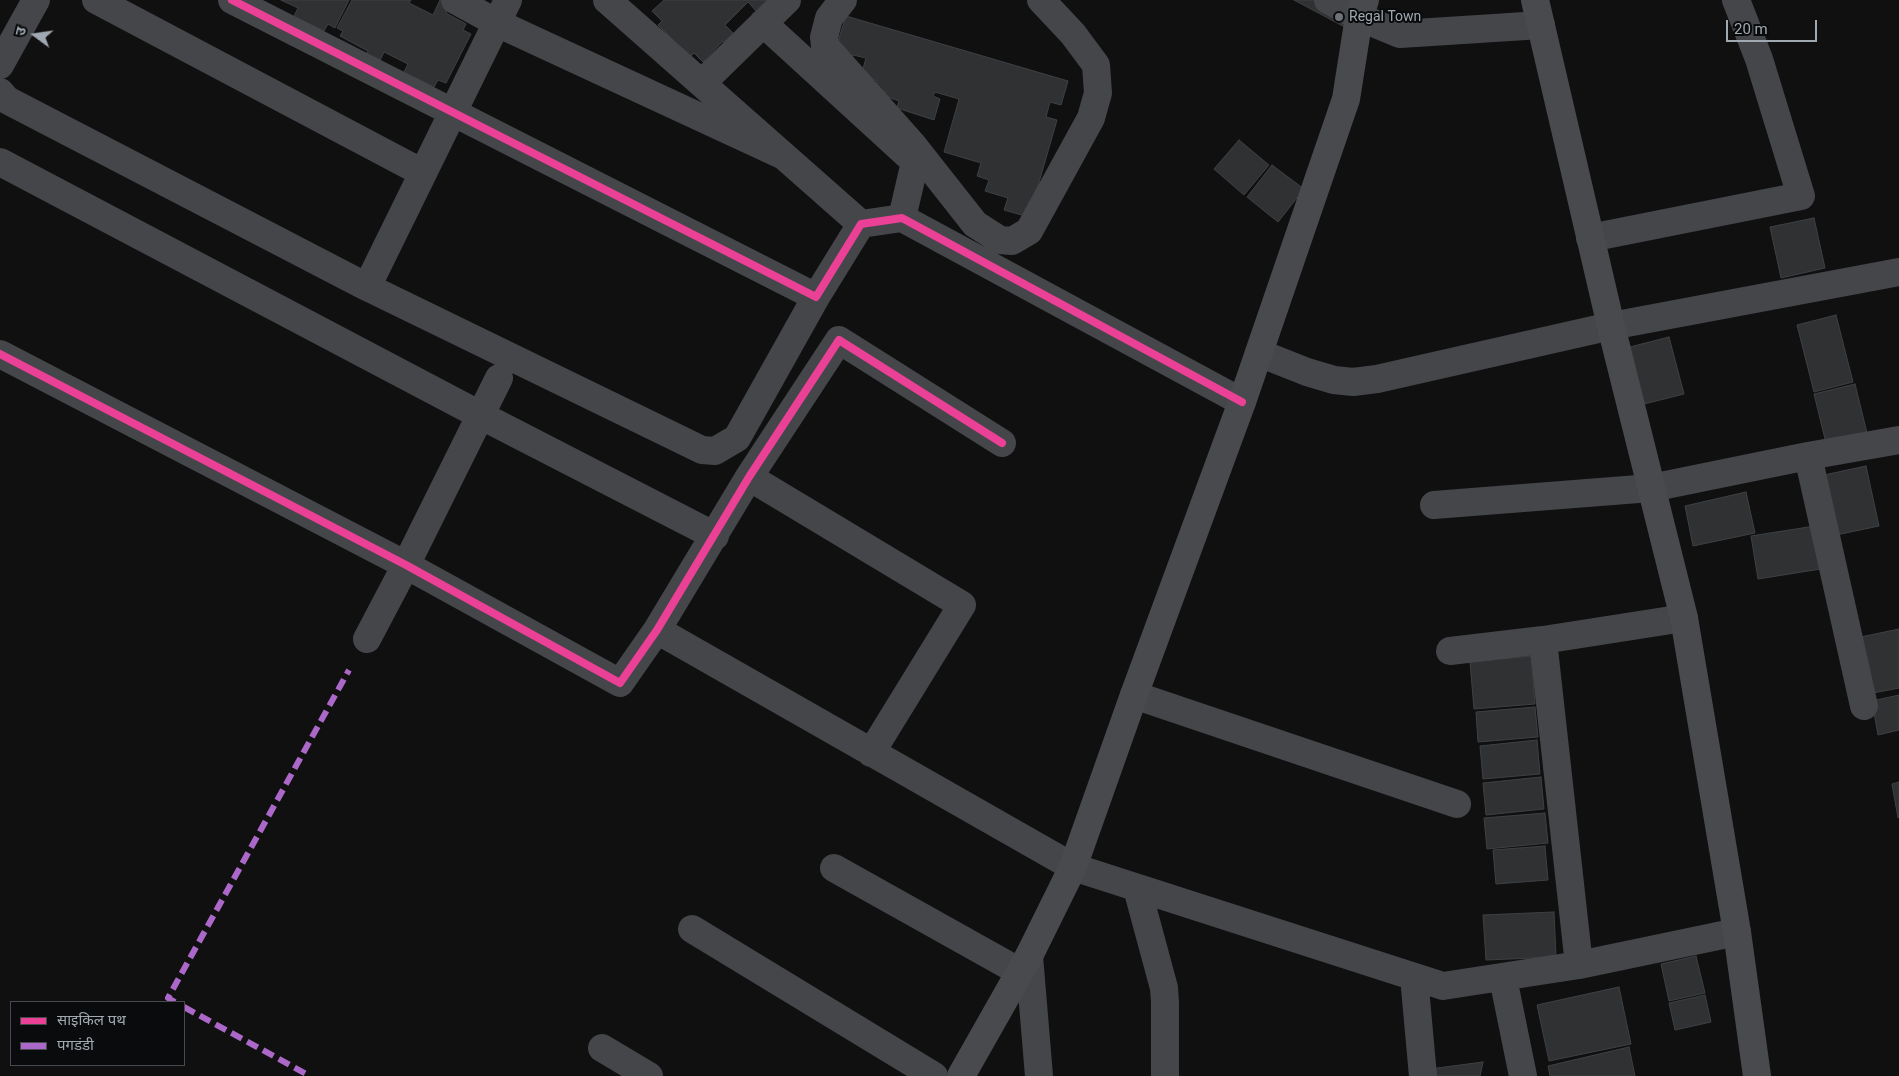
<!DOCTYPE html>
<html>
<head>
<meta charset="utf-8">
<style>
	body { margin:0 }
	#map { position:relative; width:1899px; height:1076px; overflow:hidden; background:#101010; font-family:Roboto,"Noto Sans Devanagari",sans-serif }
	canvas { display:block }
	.legend { position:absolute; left:10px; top:1001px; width:175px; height:65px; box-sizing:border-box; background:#0a0b0c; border:1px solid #464a4e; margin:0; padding:6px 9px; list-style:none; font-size:15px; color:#a0a8b1 }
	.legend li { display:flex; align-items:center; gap:10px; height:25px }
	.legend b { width:25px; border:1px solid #464a4e }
	.north { position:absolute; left:10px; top:10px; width:50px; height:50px; -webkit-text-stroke:4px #0a0b0c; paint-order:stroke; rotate:284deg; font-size:14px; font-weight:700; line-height:20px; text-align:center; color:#a0a8b1 }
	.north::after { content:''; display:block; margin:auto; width:18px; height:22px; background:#a0a8b1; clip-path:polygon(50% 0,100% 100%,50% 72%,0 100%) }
	.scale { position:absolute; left:1726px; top:20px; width:91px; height:22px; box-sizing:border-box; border:2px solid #a0a8b1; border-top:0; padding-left:6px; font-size:15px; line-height:18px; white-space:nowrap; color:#a0a8b1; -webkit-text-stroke:4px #0a0b0c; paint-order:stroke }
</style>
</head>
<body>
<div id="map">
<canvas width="1899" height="1076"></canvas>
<ul class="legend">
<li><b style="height:6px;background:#ea4096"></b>साइकिल पथ</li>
<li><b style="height:6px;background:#ac68c9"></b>पगडंडी</li>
</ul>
<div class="north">उ</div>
<div class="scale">20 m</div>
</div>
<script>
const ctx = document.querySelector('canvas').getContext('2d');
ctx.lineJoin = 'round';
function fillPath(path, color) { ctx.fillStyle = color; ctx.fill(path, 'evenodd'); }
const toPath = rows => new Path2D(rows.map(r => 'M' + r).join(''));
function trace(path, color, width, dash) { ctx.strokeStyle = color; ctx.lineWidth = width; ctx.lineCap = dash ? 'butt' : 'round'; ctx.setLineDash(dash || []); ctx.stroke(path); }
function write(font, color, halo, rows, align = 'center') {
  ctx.font = font + ' Roboto,sans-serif'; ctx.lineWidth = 4; ctx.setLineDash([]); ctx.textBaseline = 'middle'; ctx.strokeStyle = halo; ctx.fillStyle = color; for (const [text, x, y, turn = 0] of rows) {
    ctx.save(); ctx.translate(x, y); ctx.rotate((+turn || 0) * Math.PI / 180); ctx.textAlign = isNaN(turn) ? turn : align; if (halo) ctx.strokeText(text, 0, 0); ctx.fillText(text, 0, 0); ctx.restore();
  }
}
const building = toPath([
	[281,0,349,0,335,28,328,24,324,31,303,21,300,27,291,22,298,8,281,0],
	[352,0,411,0,409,3,433,15,440,0,450,3,446,13,466,24,463,30,471,34,446,83,438,80,434,87,414,77,410,83,401,78,408,64,384,52,378,65,365,58,368,51,340,36,343,31,337,28,352,0],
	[664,0,768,0,757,12,748,2,725,25,734,34,725,43,723,41,703,62,694,53,690,57,658,25,662,21,652,11,664,0],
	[1294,0,1350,0,1356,33,1294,0],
	[846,16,1068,81,1061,105,1050,102,1046,117,1057,120,1029,217,1004,210,1008,198,985,191,989,180,977,176,981,163,944,152,959,99,935,92,933,96,940,99,934,120,897,108,899,101,885,96,886,92,875,89,877,81,861,76,866,58,853,55,852,59,834,54,846,16],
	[1239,140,1269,165,1244,195,1214,169,1239,140],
	[1272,165,1304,189,1278,222,1247,197,1272,165],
	[1814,218,1825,268,1781,278,1770,227,1814,218],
	[1836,315,1853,382,1814,392,1797,325,1836,315],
	[1669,337,1684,394,1640,405,1626,348,1669,337],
	[1855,384,1868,437,1827,447,1814,394,1855,384],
	[1866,466,1879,526,1836,535,1824,475,1866,466],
	[1746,492,1755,533,1693,546,1685,506,1746,492],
	[1821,525,1827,568,1758,579,1751,536,1821,525],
	[1899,629,1899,688,1868,694,1856,638,1899,629],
	[1531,656,1535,704,1474,709,1470,662,1531,656],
	[1899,695,1899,730,1878,735,1872,701,1899,695],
	[1535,707,1538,737,1478,742,1476,712,1535,707],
	[1537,740,1540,774,1483,779,1480,746,1537,740],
	[1541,777,1544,809,1486,815,1483,783,1541,777],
	[1899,782,1899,817,1898,818,1892,784,1899,782],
	[1545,813,1548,843,1487,849,1484,818,1545,813],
	[1545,846,1548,880,1496,884,1493,850,1545,846],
	[1554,912,1556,957,1486,960,1483,915,1554,912],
	[1696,956,1705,993,1669,1001,1661,964,1696,956],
	[1619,987,1631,1044,1549,1061,1537,1005,1619,987],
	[1705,995,1711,1022,1675,1030,1669,1003,1705,995],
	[1629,1047,1635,1076,1550,1076,1548,1066,1629,1047],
	[1483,1062,1480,1076,1430,1076,1430,1069,1483,1062]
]);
fillPath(building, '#303133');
trace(building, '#3e4144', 1);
trace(toPath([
	[96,0,423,173],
	[232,0,816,297,861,224,902,218,1242,402],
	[455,0,497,23,784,156],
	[508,0,367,287,702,450,715,451,737,438,816,297],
	[607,0,861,224],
	[843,0,829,18,824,37,825,46,912,144,975,224,1000,240,1012,241,1029,231,1091,118,1098,93,1096,65,1073,34,1041,0],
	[1328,0,1359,17,1400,34,1541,25],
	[763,23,915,162,902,218],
	[0,65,36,0],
	[702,83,787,0],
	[0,92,7,100,367,287],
	[0,162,480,415,715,536],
	[1590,238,1801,196,1759,59,1736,0],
	[1259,353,1307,372,1334,380,1353,382,1377,379,1611,326,1899,272],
	[0,354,406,565,620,683,657,630,749,477,839,340,1002,443],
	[1808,456,1864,706],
	[749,477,962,605,871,753],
	[1434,505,1651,488,1808,456,1899,440],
	[657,630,1073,867,1443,986,1579,965,1737,932],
	[367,639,406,565,499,378],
	[1543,640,1579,965],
	[1450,651,1543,640,1684,618],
	[1134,695,1457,804],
	[834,868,1020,972],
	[1137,888,1164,988,1165,1002,1165,1076],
	[692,929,934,1076],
	[1029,956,1039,1076],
	[1414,977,1423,1076],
	[1503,978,1523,1076],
	[602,1048,649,1076]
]), '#444649', 28);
trace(toPath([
	[1535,0,1611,326,1684,618,1737,932,1757,1076],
	[961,1076,1029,956,1073,867,1134,695,1242,402,1346,99,1359,17,1365,0]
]), '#484a4d', 28);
trace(toPath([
	[175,1002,168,998,349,670],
	[184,1007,310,1076]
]), '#ac68c9', 6, [12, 6]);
trace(toPath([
	[232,0,816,297,861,224,902,218,1242,402],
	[0,354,406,565,620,683,657,630,749,477,839,340,1002,443]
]), '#ea4096', 8);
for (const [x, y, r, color] of [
	[1339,17,5,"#6e7379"]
]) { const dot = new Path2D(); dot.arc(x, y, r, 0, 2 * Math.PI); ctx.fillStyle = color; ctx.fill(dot); trace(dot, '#0a0b0c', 2); }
write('14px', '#a0a8b1', '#0a0b0c', [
	["Regal Town",1349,17]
], 'left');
</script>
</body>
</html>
